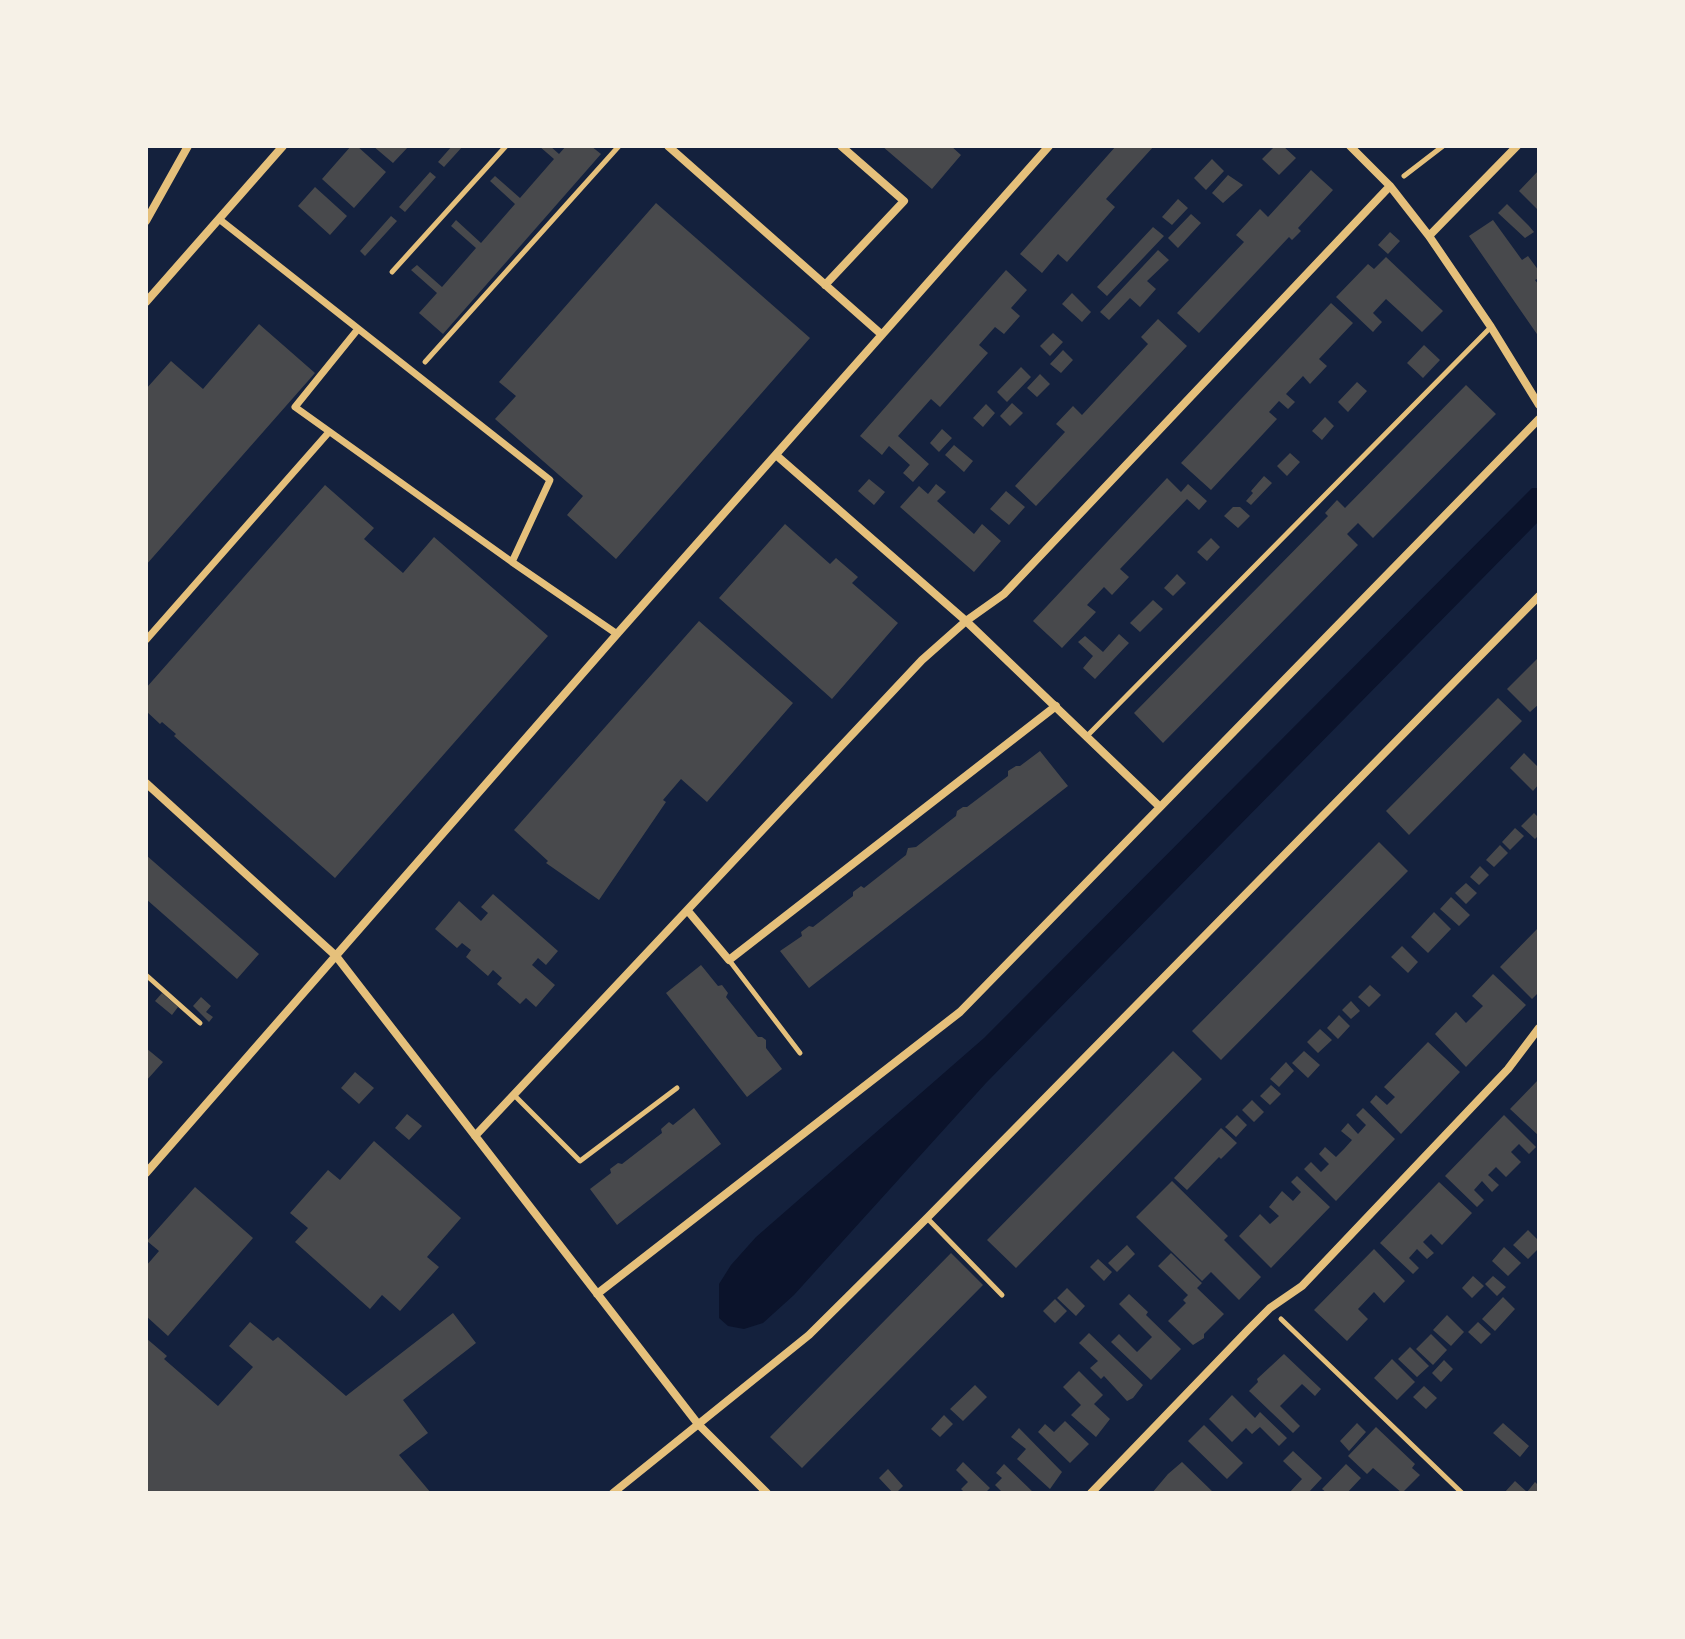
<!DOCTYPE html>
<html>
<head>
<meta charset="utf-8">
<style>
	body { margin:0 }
	#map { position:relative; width:1685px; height:1639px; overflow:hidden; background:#14213d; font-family:"Libre Baskerville",serif }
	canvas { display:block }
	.frame { position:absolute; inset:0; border:148px solid #f6f1e7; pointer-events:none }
</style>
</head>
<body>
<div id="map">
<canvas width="1685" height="1639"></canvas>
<div class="frame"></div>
</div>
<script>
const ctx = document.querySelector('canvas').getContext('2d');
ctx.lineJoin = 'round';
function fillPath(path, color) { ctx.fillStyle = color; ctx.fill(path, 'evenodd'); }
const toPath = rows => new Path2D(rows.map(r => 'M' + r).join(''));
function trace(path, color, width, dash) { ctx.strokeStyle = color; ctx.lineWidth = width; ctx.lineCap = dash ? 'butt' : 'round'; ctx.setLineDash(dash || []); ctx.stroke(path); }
fillPath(toPath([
	[1532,488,1539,488,1538,522,986,1083,794,1295,763,1323,744,1329,728,1326,719,1318,719,1284,731,1265,756,1237,984,1038]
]), '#0b132b');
fillPath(toPath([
	[351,146,357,146,386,172,354,208,322,179],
	[373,146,409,146,393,163],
	[452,146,463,146,444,167,438,162],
	[539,146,550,146,559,154,566,146,591,146,601,154,443,334,419,313,437,293,411,270,417,265,442,287,476,248,451,226,456,220,481,243,515,204,490,181,495,176,520,198,554,159],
	[882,146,951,146,961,155,932,189],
	[1116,146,1154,146,1106,199,1115,207,1067,262,1058,254,1042,273,1020,254],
	[1275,146,1283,146,1296,158,1279,175,1262,159],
	[1212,159,1224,171,1206,190,1194,178],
	[1311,170,1333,190,1298,228,1301,231,1292,240,1289,237,1199,333,1177,313,1244,242,1236,235,1260,209,1268,217],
	[1539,170,1539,211,1519,191],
	[430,172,436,177,405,212,399,207],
	[1228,175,1243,185,1223,203,1212,193],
	[315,187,347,216,330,235,298,206],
	[1178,199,1188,208,1172,225,1162,217],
	[656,203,810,338,616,559,567,515,583,496,495,419,516,396,499,382],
	[1507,204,1529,226,1534,232,1525,238,1498,213],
	[1191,214,1201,223,1178,248,1168,238],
	[391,216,397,221,365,256,360,251],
	[1493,220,1522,260,1528,256,1539,271,1539,278,1535,280,1539,285,1539,337,1469,236],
	[1153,227,1164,236,1107,296,1097,287],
	[1390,232,1400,241,1388,254,1378,245],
	[1158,250,1169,260,1147,281,1156,289,1140,307,1130,298,1109,320,1100,312],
	[1386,257,1443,311,1422,332,1386,299,1373,313,1382,322,1373,332,1336,297,1368,264,1374,269],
	[1006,270,1027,290,1011,308,1020,316,1004,334,995,327,979,345,988,353,940,407,931,399,898,436,929,464,913,482,903,473,910,465,889,446,882,455,860,436],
	[1072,293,1091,312,1082,322,1062,304],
	[1331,303,1353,323,1319,359,1327,366,1310,384,1303,376,1286,394,1295,402,1288,409,1279,401,1269,412,1277,419,1211,490,1181,463],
	[1158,319,1187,346,1036,506,1015,486,1065,432,1056,424,1073,406,1082,415,1148,344,1141,337],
	[259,324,315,373,146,565,146,389,171,361,203,389],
	[1053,333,1063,342,1050,356,1040,346],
	[1424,345,1440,360,1423,378,1407,363],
	[1063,350,1073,360,1061,373,1050,364],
	[1021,367,1031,377,1007,402,997,392],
	[1040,374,1050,384,1037,397,1027,388],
	[1357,382,1367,391,1348,412,1338,402],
	[1466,385,1496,414,1373,538,1358,523,1347,534,1358,545,1163,743,1134,713,1328,516,1325,513,1337,500,1345,508],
	[1012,403,1023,413,1010,426,1000,416],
	[986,404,995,413,983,427,973,418],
	[1325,417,1334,426,1322,440,1312,431],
	[942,429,952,438,939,452,930,443],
	[954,445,973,461,964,472,945,455],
	[1290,453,1300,462,1287,476,1277,466],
	[1264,476,1272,483,1251,505,1246,501,1253,493,1251,491],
	[1167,478,1181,492,1188,484,1207,501,1199,510,1187,499,1120,569,1129,577,1112,595,1104,587,1087,605,1096,612,1062,648,1033,621],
	[869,479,885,492,874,505,858,491],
	[936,484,946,492,937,501,974,534,982,524,1001,541,974,572,900,507,919,486,928,494],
	[325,485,374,528,364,539,403,573,434,537,548,636,335,878,174,736,176,734,162,722,160,724,146,711,146,688],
	[1006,491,1025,507,1009,525,990,509],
	[1233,507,1240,507,1250,516,1238,528,1224,516],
	[785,524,830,564,836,558,858,577,852,583,898,623,832,699,719,598],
	[1211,538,1220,547,1207,561,1197,552],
	[1177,574,1186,583,1173,596,1164,588],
	[1153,600,1163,609,1140,632,1130,623],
	[699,621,793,703,707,802,681,779,663,800,666,802,599,900,546,863,548,861,514,830],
	[1119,634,1129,643,1095,679,1083,668,1093,656,1078,642,1085,636,1103,652],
	[1539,657,1539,704,1530,712,1507,689],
	[1498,698,1522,721,1409,835,1386,811],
	[1040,751,1068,786,809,988,780,951,802,936,801,932,809,926,813,927,853,896,853,892,861,886,864,888,906,855,908,848,916,847,956,816,957,811,963,807,967,807,1008,776,1008,771,1016,766,1020,766],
	[1524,753,1539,768,1539,784,1533,791,1510,768],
	[1534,813,1539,818,1539,835,1535,839,1521,826],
	[1515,828,1524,836,1510,850,1502,842],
	[1379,842,1408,871,1221,1060,1192,1031],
	[1500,845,1508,853,1494,867,1486,860],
	[146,855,259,954,237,979,146,899],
	[1480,866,1489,875,1479,885,1470,877],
	[1466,883,1477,893,1466,904,1455,893],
	[493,894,558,951,546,965,538,958,532,965,555,985,536,1007,526,998,520,1004,497,984,502,978,493,970,488,976,466,957,471,950,462,943,457,948,435,929,459,901,481,921,488,913,481,907],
	[1451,897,1470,915,1459,926,1440,909],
	[1434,912,1451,929,1428,953,1411,937],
	[1539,927,1539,992,1532,999,1500,967],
	[1402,946,1418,962,1408,973,1391,957],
	[701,965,718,986,722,985,728,993,726,997,758,1037,762,1037,766,1040,766,1048,782,1069,747,1097,666,993],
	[1493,974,1526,1005,1466,1067,1435,1034,1456,1012,1466,1023,1483,1006,1472,996],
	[1370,985,1381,995,1369,1007,1358,997],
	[162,993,178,1007,172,1015,155,1001],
	[201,997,211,1006,206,1012,213,1017,209,1022,193,1006],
	[1351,1001,1360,1011,1351,1019,1342,1010],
	[1339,1015,1350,1026,1338,1039,1327,1028],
	[1320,1029,1332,1040,1318,1053,1307,1042],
	[1428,1042,1460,1072,1401,1134,1370,1102,1376,1095,1387,1105,1395,1097,1384,1087],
	[146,1048,163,1062,146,1081],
	[1173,1051,1202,1079,1016,1268,987,1240],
	[1304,1051,1320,1065,1308,1078,1292,1063],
	[1286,1062,1294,1071,1279,1087,1270,1079],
	[355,1072,374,1088,359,1104,341,1088],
	[1539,1079,1539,1136,1510,1109],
	[1271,1085,1281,1094,1270,1105,1260,1096],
	[1252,1100,1264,1112,1254,1122,1242,1110],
	[694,1108,721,1144,617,1225,590,1189,611,1173,610,1169,618,1163,622,1164,662,1133,661,1129,669,1122,673,1125],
	[1363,1108,1395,1139,1336,1201,1304,1169,1311,1162,1321,1172,1329,1164,1319,1154,1325,1147,1336,1157,1344,1149,1352,1140,1341,1131,1348,1123,1358,1134,1366,1125,1356,1115],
	[407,1114,422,1126,409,1140,395,1128],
	[1237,1115,1247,1125,1236,1137,1225,1127],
	[1504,1115,1536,1147,1529,1154,1519,1144,1511,1152,1521,1162,1506,1177,1496,1167,1488,1175,1499,1185,1492,1192,1482,1181,1474,1190,1484,1200,1477,1207,1445,1176],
	[1221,1128,1237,1143,1221,1159,1219,1157,1187,1190,1174,1178],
	[374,1141,461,1218,427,1257,439,1267,400,1311,382,1295,370,1309,295,1242,308,1228,290,1213,328,1170,340,1180],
	[1297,1176,1330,1207,1271,1268,1239,1236,1260,1214,1270,1224,1279,1216,1269,1207,1282,1191,1293,1201,1301,1192,1291,1182],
	[1172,1181,1228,1236,1224,1240,1261,1277,1239,1300,1211,1272,1202,1281,1136,1217],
	[1439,1182,1472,1213,1442,1245,1431,1234,1423,1242,1434,1253,1427,1259,1417,1249,1409,1258,1419,1268,1413,1274,1380,1243],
	[195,1187,253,1238,168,1336,146,1316,146,1266,159,1251,147,1241],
	[1528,1230,1539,1241,1539,1248,1528,1259,1513,1245],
	[1127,1245,1135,1254,1117,1272,1108,1263],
	[1504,1247,1521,1263,1508,1276,1492,1261],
	[1374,1249,1405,1281,1384,1303,1374,1292,1358,1309,1368,1319,1347,1341,1314,1310],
	[951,1253,983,1285,802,1468,770,1437],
	[1171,1253,1202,1283,1197,1288,1224,1314,1204,1334,1204,1338,1193,1345,1168,1321,1186,1303,1183,1300,1188,1295,1158,1266],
	[1098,1259,1112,1272,1104,1281,1090,1267],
	[1473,1276,1484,1286,1472,1298,1462,1288],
	[1493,1276,1506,1287,1497,1296,1485,1284],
	[1067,1288,1085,1306,1076,1316,1057,1298],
	[1129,1294,1148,1312,1146,1315,1181,1349,1151,1380,1111,1342,1119,1334,1137,1352,1152,1337,1119,1304],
	[1503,1297,1515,1309,1495,1331,1482,1319],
	[1055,1299,1067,1311,1055,1323,1043,1311],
	[453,1313,476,1343,403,1400,428,1433,399,1455,431,1493,146,1493,146,1338,167,1356,164,1359,218,1406,253,1367,229,1346,250,1322,273,1341,278,1337,346,1396],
	[1447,1315,1464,1332,1451,1346,1433,1330],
	[1478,1322,1491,1334,1481,1344,1468,1332],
	[1089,1333,1143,1385,1133,1398,1127,1401,1104,1376,1101,1379,1090,1368,1098,1361,1079,1343],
	[1431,1334,1447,1350,1433,1365,1416,1349],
	[1410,1347,1429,1366,1417,1377,1398,1359],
	[1284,1354,1321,1389,1315,1396,1302,1384,1280,1406,1300,1426,1293,1433,1249,1391,1258,1382,1257,1379],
	[1392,1359,1415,1382,1397,1400,1374,1378],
	[1444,1360,1453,1369,1441,1382,1432,1373],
	[1079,1371,1103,1395,1094,1404,1110,1419,1096,1437,1071,1415,1081,1405,1063,1387],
	[975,1385,987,1397,963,1421,950,1409],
	[1424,1386,1437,1398,1426,1409,1413,1397],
	[1232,1395,1255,1418,1260,1412,1287,1438,1279,1446,1260,1427,1252,1434,1246,1428,1232,1442,1209,1419],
	[944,1415,953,1424,940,1437,931,1429],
	[1065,1421,1089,1444,1070,1463,1038,1432,1045,1424,1054,1432],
	[1357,1423,1366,1432,1349,1451,1340,1441],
	[1503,1423,1529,1446,1520,1457,1493,1433],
	[1204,1425,1243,1463,1227,1479,1188,1441],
	[1376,1427,1415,1464,1412,1468,1420,1475,1402,1493,1373,1468,1367,1474,1348,1456],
	[1019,1428,1062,1472,1050,1489,1017,1459,1026,1449,1011,1437],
	[1293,1451,1322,1478,1308,1493,1289,1493,1302,1479,1283,1461],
	[963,1462,990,1488,985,1493,965,1493,961,1489,968,1482,956,1470],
	[1182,1462,1214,1493,1152,1493,1168,1474],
	[1004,1464,1034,1493,1003,1493,995,1485,1002,1478,996,1473],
	[1346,1464,1361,1478,1347,1493,1327,1493,1322,1489],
	[888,1469,903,1486,896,1493,893,1493,879,1478],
	[1515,1481,1527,1492,1535,1482,1539,1486,1539,1493,1504,1493]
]), '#48494c');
trace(toPath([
	[1404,176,1443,146],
	[425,362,619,146],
	[146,975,200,1023],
	[1281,1319,1462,1493]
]), '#e5c07b', 5);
trace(toPath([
	[392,272,506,146],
	[1088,735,1491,327],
	[729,960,800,1053],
	[515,1096,580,1161,677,1088],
	[927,1218,1002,1295]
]), '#e5c07b', 5);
trace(toPath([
	[219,219,550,480,512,562,617,634],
	[358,329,295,407,512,562],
	[146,640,329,432]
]), '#e5c07b', 7);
trace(toPath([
	[668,146,881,334],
	[1350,146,1390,186,1429,236,1491,327,1539,405],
	[146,221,188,146],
	[1429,236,1517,146],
	[825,285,904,201,841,146],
	[146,302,283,146],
	[776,455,966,621,1160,807],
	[146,783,336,956,698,1424,767,1493],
	[688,911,729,960,1056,706],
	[475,1136,922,660,966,621,1004,594,1390,186],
	[146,1173,617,634,1049,146],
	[597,1294,960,1012,1539,419],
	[613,1493,809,1335,927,1218,1539,596],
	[1091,1493,1248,1330,1270,1308,1302,1286,1508,1069,1539,1028]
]), '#e5c07b', 8);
</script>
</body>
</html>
